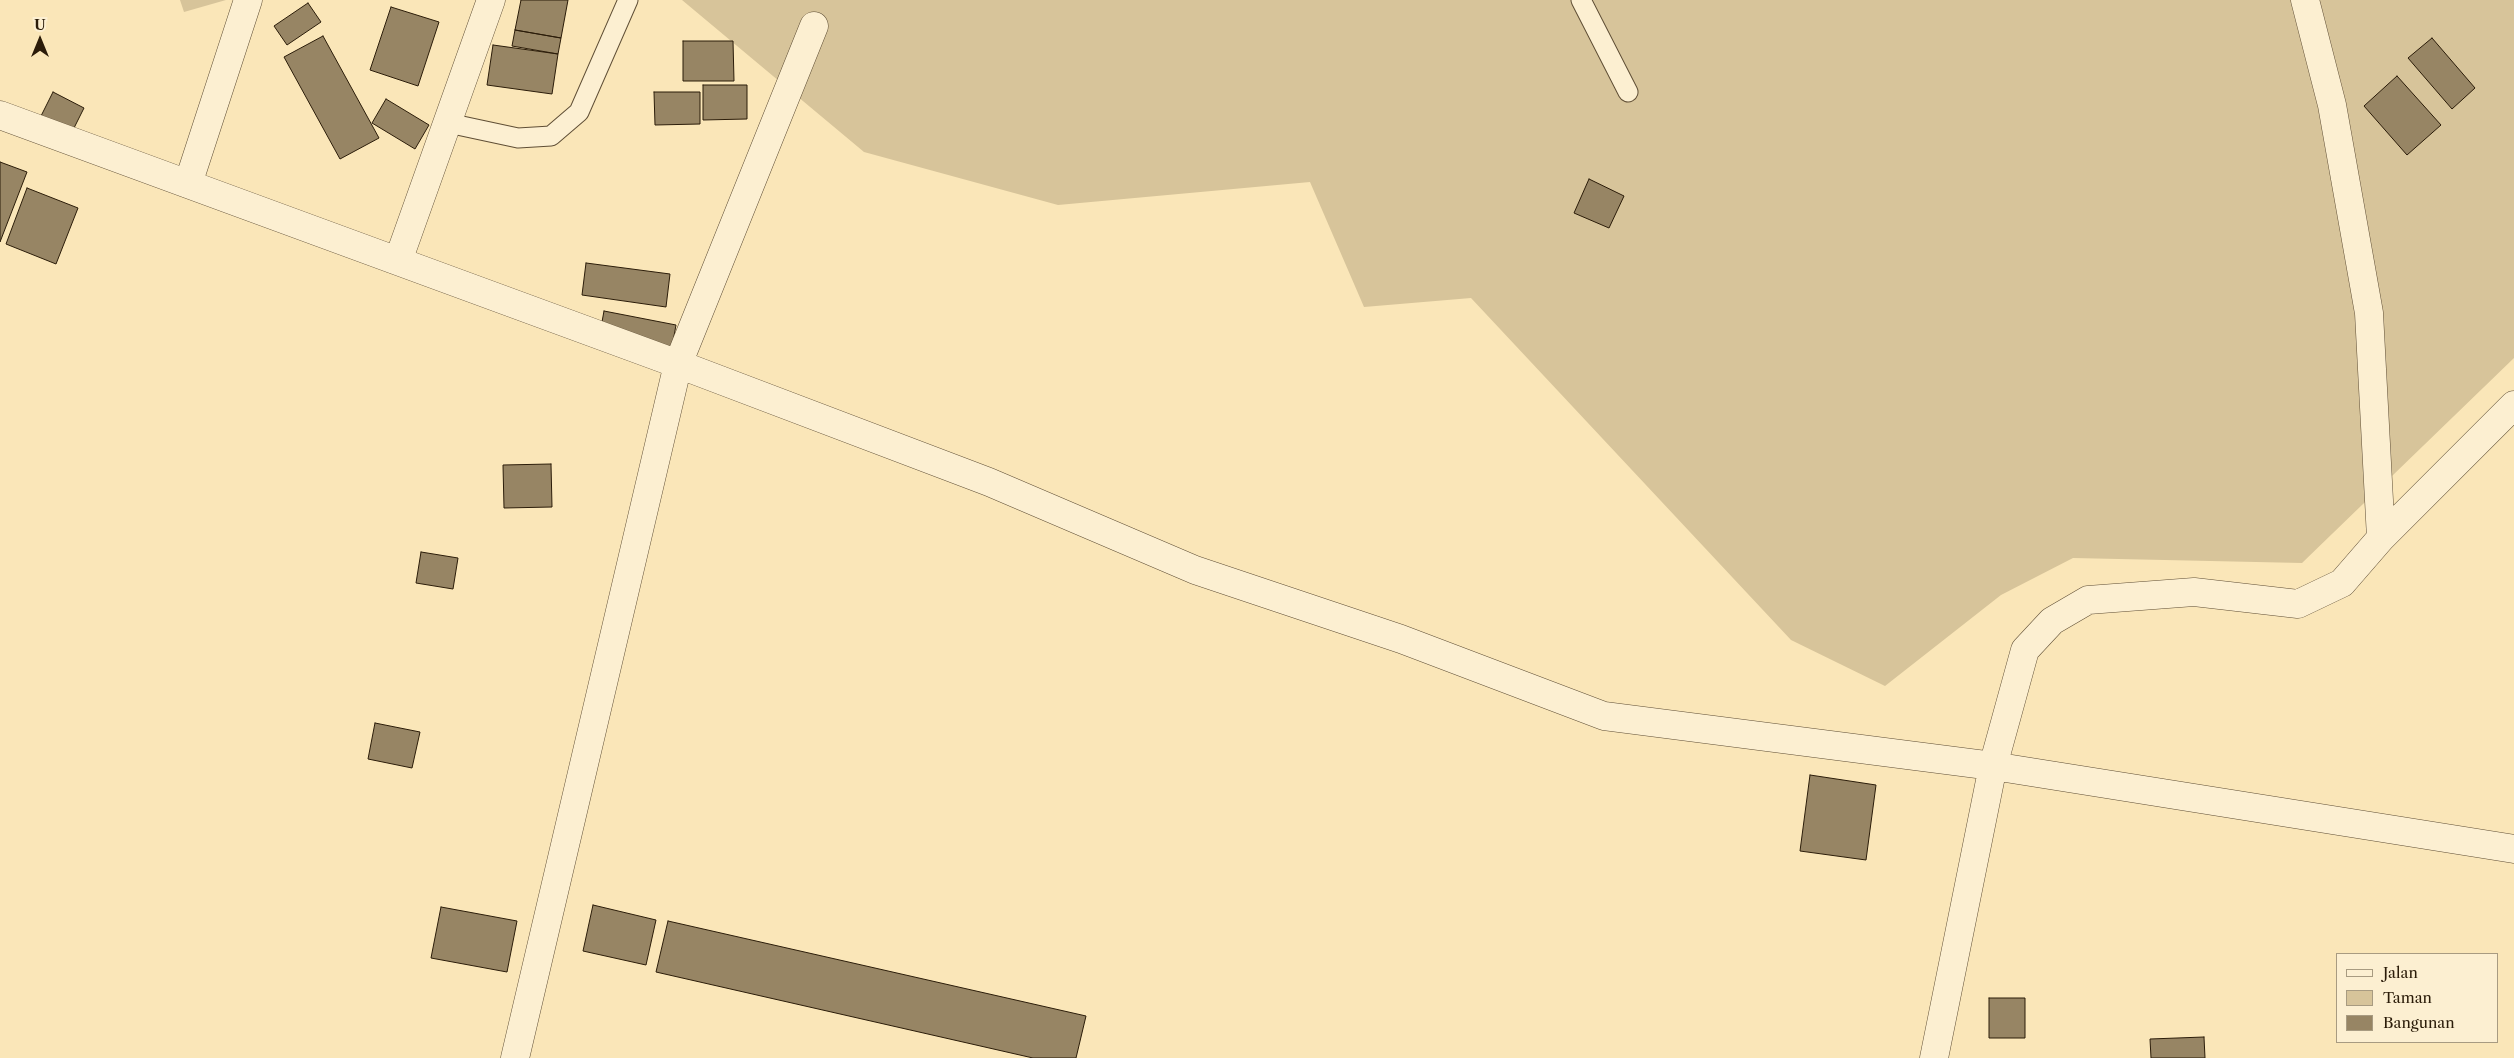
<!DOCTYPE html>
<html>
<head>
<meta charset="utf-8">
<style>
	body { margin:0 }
	#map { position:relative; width:2514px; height:1058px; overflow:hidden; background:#fae6b8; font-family:"Libre Caslon Text",serif }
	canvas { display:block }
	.legend { position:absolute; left:2336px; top:953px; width:162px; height:90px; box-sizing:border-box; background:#fcefd1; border:1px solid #a89b81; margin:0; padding:6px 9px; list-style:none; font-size:15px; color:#2b1c09 }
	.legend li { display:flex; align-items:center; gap:10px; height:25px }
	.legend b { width:25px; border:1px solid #a89b81 }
	.north { position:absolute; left:15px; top:15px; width:50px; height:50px; -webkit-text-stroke:4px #fcefd1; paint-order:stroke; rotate:0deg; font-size:14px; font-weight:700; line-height:20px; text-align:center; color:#2b1c09 }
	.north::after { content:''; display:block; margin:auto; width:18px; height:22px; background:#2b1c09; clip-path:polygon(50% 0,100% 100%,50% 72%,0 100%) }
</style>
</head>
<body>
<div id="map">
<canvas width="2514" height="1058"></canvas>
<ul class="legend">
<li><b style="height:6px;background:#fcefd1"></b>Jalan</li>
<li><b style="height:14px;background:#d7c49a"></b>Taman</li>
<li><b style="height:14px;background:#978564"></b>Bangunan</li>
</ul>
<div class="north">U</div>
</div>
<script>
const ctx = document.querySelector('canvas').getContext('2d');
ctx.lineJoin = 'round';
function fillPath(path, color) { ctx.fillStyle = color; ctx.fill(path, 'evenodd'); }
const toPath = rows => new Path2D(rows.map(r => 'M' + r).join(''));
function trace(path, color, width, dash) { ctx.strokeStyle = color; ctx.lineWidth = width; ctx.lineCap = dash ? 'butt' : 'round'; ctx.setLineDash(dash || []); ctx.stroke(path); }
fillPath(toPath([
	[180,0,226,0,184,12],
	[682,0,2514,0,2514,358,2302,563,2073,558,2001,595,1885,686,1791,640,1471,298,1364,307,1310,182,1058,205,864,152]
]), '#d7c49a');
const building = toPath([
	[521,0,568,0,561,38,515,30,521,0],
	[308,3,321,22,287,45,274,26,308,3],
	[391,7,439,22,418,86,370,70,391,7],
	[515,30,561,38,558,54,512,46,515,30],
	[323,36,379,138,340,159,284,57,323,36],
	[2432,38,2475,88,2452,109,2408,58,2432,38],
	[683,41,733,41,734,81,683,81,683,41],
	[493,45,558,54,552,94,487,85,493,45],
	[2397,76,2441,125,2407,155,2364,106,2397,76],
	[703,85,747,85,747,119,703,120,703,85],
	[53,92,84,108,69,138,38,122,53,92],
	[654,92,700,92,700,124,655,125,654,92],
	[386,99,429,125,415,149,372,123,386,99],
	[0,162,27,172,0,242,0,162],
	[1589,179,1624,196,1609,228,1574,213,1589,179],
	[27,188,78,208,56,264,6,244,27,188],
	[586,263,670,274,666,307,582,295,586,263],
	[604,311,676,325,672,347,600,333,604,311],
	[551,464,552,507,504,508,503,465,551,464],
	[421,552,458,558,453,589,416,583,421,552],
	[375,723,420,732,412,768,368,759,375,723],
	[1810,775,1876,785,1866,860,1800,851,1810,775],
	[593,905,656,920,646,965,583,951,593,905],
	[441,907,517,921,507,972,431,958,441,907],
	[668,921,1086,1016,1076,1058,1033,1058,656,972,668,921],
	[1989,998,2025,998,2025,1038,1989,1038,1989,998],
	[2204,1037,2205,1058,2151,1058,2150,1039,2204,1037]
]);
fillPath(building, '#978564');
trace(building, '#2b1c09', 1);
const service = toPath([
	[1581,0,1628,92],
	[448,123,518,138,551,136,579,112,628,0]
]);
const minor = toPath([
	[2305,0,2332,105,2369,313,2381,538],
	[0,115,678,364,989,482,1195,570,1401,639,1604,716,1993,766,2514,849],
	[188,184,248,0],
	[398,261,491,0],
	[515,1058,678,364,814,26],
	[1934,1058,1993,766,2025,650,2052,621,2088,600,2194,592,2298,604,2342,583,2381,538,2514,405]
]);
trace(service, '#5f4e35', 21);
trace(minor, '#5f4e35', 29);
trace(service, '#fcefd1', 19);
trace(minor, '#fcefd1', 28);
</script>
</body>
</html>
